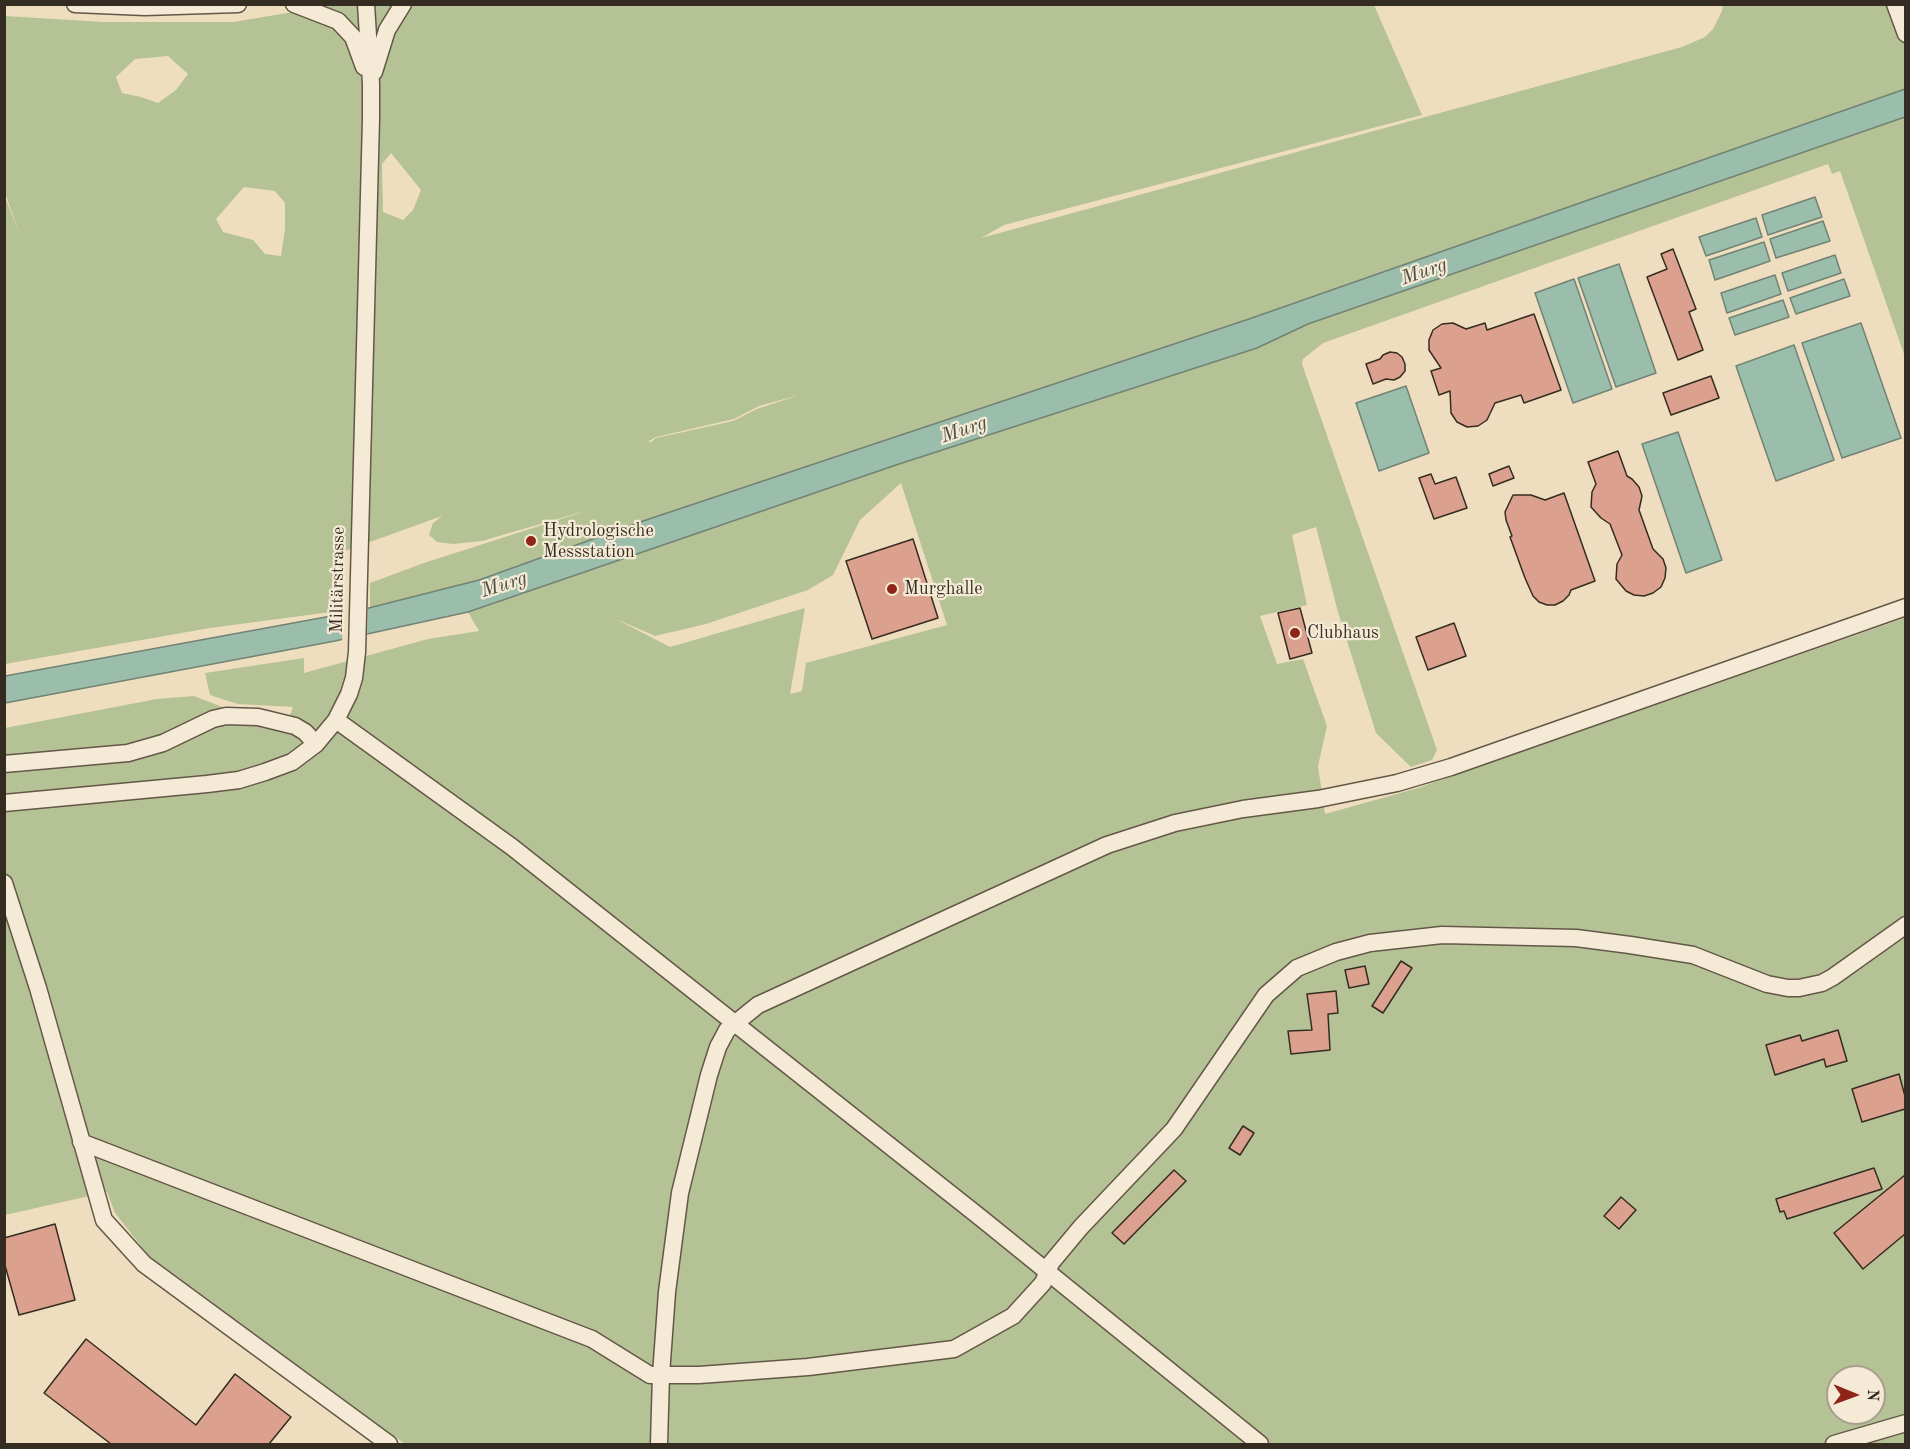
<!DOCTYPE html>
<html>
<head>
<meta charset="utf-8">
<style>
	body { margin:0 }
	#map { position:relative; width:1910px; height:1449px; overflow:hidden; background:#eedebf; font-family:"Old Standard TT",serif }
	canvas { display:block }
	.frame { position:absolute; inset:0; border:6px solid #352c21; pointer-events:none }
	.north { position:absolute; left:1826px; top:1365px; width:60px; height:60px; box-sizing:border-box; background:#f4ead5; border:2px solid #a89e8d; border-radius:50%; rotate:91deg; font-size:16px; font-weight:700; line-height:24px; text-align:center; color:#352c21 }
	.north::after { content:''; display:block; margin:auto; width:21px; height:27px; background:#8f2418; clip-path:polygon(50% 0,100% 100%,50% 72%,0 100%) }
</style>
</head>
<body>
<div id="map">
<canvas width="1910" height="1449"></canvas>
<div class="frame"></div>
<div class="north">N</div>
</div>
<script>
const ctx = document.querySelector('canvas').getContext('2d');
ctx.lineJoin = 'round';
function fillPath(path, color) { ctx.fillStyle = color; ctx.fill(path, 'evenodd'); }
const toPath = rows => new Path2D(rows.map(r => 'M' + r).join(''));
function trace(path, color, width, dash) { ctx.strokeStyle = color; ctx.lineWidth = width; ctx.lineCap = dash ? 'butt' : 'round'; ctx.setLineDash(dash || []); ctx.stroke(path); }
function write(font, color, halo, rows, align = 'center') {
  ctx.font = font + ' "Old Standard TT",serif'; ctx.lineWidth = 4.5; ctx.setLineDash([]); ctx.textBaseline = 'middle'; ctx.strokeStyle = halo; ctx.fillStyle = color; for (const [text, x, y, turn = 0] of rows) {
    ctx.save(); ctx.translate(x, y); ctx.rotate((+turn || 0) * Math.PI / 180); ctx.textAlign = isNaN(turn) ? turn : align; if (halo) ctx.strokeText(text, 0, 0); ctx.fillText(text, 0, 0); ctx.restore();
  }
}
fillPath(toPath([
	[342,4,1374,5,1422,115,1004,225,981,238,1682,47,1705,37,1713,29,1722,11,1723,5,1905,5,1905,89,1249,319,643,521,479,580,370,608,370,583,424,563,592,509,482,541,453,544,437,542,429,535,433,523,442,516,334,555,331,612,210,628,5,664,5,197,20,235,5,193,5,16,103,22,233,22],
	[168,56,188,74,176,90,158,103,141,97,122,93,116,77,135,59],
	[391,153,421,190,413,210,403,220,383,212,382,164],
	[244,187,275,191,285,203,285,229,281,256,265,254,253,240,223,232,216,219],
	[799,395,757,409,733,421,656,438,650,443,649,441,656,437,734,419,759,406],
	[1905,117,1905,357,1840,171,1832,174,1828,164,1323,343,1303,359,1302,364,1437,750,1432,760,1411,767,1376,733,1338,612,1316,527,1292,535,1307,605,1260,616,1277,664,1303,659,1327,726,1318,766,1325,814,1418,788,1905,618,1905,1444,405,1444,149,1256,115,1213,107,1192,5,1215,5,728,157,699,194,696,284,731,293,707,238,704,210,695,205,673,304,658,304,673,428,639,479,631,468,612,896,465,1257,348,1308,324],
	[901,483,947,625,806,663,802,691,790,694,805,608,670,647,616,619,655,636,706,624,808,590,833,575,860,520],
	[1838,1377,1874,1377,1874,1413,1838,1413]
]), '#b5c295');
const water = toPath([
	[1905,89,1905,117,1308,324,1257,348,896,465,468,612,335,641,5,703,5,676,353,612,479,580,643,521,1249,319,1905,89],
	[1815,197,1822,217,1768,235,1762,215,1815,197],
	[1756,218,1762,237,1706,256,1699,237,1756,218],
	[1823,221,1830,241,1776,258,1770,239,1823,221],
	[1764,242,1770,261,1715,280,1709,260,1764,242],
	[1835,255,1841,273,1788,291,1782,273,1835,255],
	[1619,264,1656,373,1616,387,1578,278,1619,264],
	[1775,275,1781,294,1727,313,1721,293,1775,275],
	[1574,279,1612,389,1573,403,1535,293,1574,279],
	[1844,279,1850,296,1796,314,1790,298,1844,279],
	[1783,300,1789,317,1735,335,1729,318,1783,300],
	[1861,323,1901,438,1842,458,1802,343,1861,323],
	[1794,345,1834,460,1776,481,1736,366,1794,345],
	[1406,386,1429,453,1379,471,1356,403,1406,386],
	[1678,432,1722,560,1686,573,1642,444,1678,432]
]);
fillPath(water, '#9bbdac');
trace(water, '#728374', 1.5);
fillPath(toPath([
	[368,606,367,637,342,643,343,611]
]), '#eedebf');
const building = toPath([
	[1673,249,1696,309,1689,312,1703,350,1678,360,1647,277,1667,269,1661,254,1673,249],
	[1534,314,1561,390,1524,403,1521,395,1495,403,1487,420,1478,426,1467,427,1457,422,1451,413,1450,391,1439,395,1431,371,1441,368,1429,350,1429,340,1433,330,1442,324,1453,323,1466,329,1485,323,1487,330,1534,314],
	[1390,352,1397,353,1402,357,1405,364,1405,371,1400,377,1394,380,1386,379,1373,384,1366,364,1380,359,1383,355,1390,352],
	[1711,376,1719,398,1671,415,1663,393,1711,376],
	[1618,451,1627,476,1632,479,1639,487,1642,496,1639,510,1653,549,1663,559,1666,568,1665,578,1661,587,1653,593,1644,596,1634,595,1626,591,1616,579,1617,564,1622,555,1610,524,1601,518,1591,507,1592,492,1596,484,1588,462,1618,451],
	[1509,466,1514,478,1493,486,1489,474,1509,466],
	[1431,474,1435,484,1456,477,1467,508,1434,519,1419,478,1431,474],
	[1564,493,1595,581,1571,590,1569,595,1563,601,1555,605,1547,605,1539,602,1533,596,1525,578,1510,537,1512,536,1506,520,1505,512,1513,495,1531,495,1545,500,1564,493],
	[913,539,938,618,872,639,846,561,913,539],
	[1300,608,1312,653,1290,659,1278,613,1300,608],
	[1454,623,1466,656,1428,670,1416,637,1454,623],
	[1401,961,1412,968,1383,1013,1372,1006,1401,961],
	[1365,966,1369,984,1349,988,1345,970,1365,966],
	[1336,991,1338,1013,1328,1014,1330,1050,1291,1054,1288,1031,1312,1030,1307,994,1336,991],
	[1838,1030,1847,1061,1826,1067,1824,1059,1775,1075,1766,1045,1800,1035,1802,1041,1838,1030],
	[1899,1074,1905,1096,1905,1109,1862,1122,1852,1089,1899,1074],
	[1243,1126,1254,1133,1240,1155,1229,1148,1243,1126],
	[1874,1168,1882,1189,1787,1219,1784,1211,1780,1212,1776,1199,1874,1168],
	[1174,1170,1186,1181,1124,1244,1112,1233,1174,1170],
	[1905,1175,1905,1234,1863,1269,1834,1233,1905,1175],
	[1621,1197,1636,1210,1619,1229,1604,1216,1621,1197],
	[55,1224,75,1300,19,1315,4,1262,4,1238,55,1224],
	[86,1339,196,1425,235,1374,291,1417,269,1444,111,1444,44,1393,86,1339]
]);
fillPath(building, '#dba18e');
trace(building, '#352c21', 1.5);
const street = toPath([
	[75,4,145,7,238,4],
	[294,4,338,21,353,37,364,67],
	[1895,4,1906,34],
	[374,72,387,30,403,4],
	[336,720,512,847,981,1218,1260,1444],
	[4,764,128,753,163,743,213,719,226,716,258,717,295,726,305,732,316,744],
	[4,803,207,784,239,780,265,772,292,762,316,744,336,720,349,694,354,678,357,652,371,119,371,84,366,4],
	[4,883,38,988,104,1220,144,1264,389,1444],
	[81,1142,592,1339,650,1375,699,1375,808,1367,954,1349,1013,1316,1043,1283,1051,1263,1081,1227,1174,1129,1266,995,1297,968,1336,952,1370,943,1442,935,1576,938,1630,945,1693,955,1767,984,1788,988,1799,988,1822,983,1833,977,1906,925],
	[659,1444,661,1375,667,1292,680,1193,709,1075,718,1047,727,1030,758,1005,1107,845,1175,823,1243,809,1318,799,1397,783,1451,767,1906,607],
	[1834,1444,1906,1423]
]);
trace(street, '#635848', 19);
trace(street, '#f4ead5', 16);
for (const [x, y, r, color] of [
	[531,541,6,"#8f2418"],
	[892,589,6,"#8f2418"],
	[1295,633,6,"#8f2418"]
]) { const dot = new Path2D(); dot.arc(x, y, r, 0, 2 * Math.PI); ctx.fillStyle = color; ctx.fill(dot); trace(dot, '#f4ead5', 2); }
write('18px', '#352c21', '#f4ead5', [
	["Hydrologische",543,531],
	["Messstation",543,552],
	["Murghalle",904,589],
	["Clubhaus",1307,633]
], 'left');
write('18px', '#352c21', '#f4ead5', [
	["Militärstrasse",338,580,-89]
]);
write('italic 20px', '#4e5044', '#f4ead5', [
	["Murg",1424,272,-19],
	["Murg",964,430,-19],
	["Murg",504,585,-18]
]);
</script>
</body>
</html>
